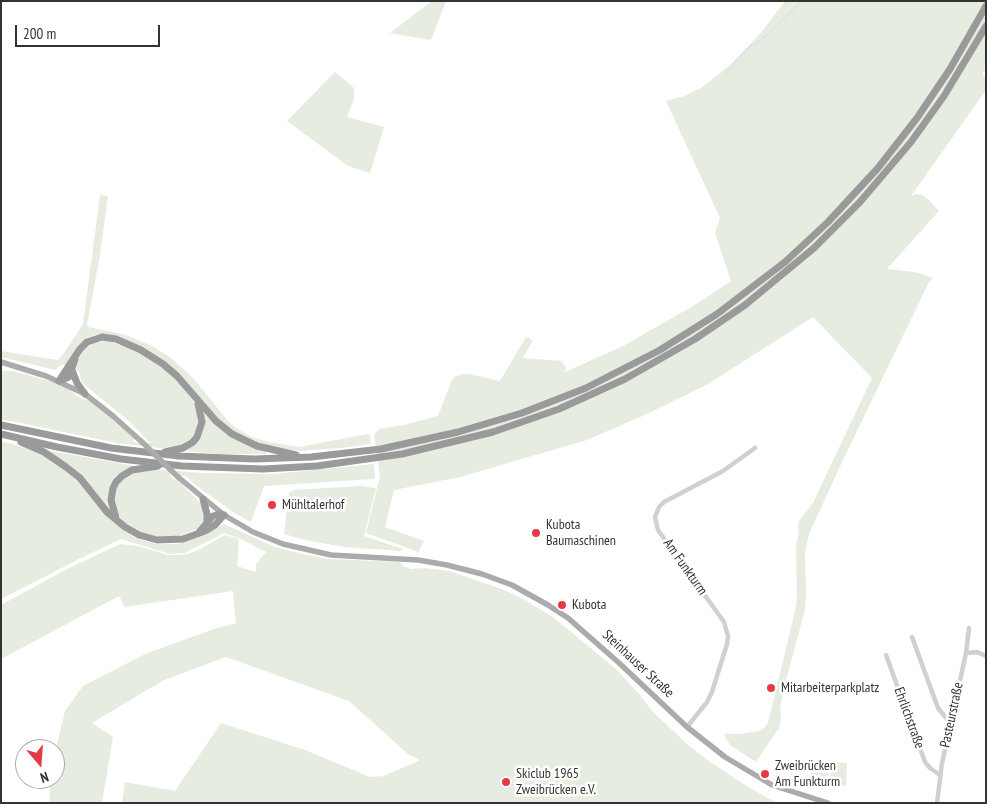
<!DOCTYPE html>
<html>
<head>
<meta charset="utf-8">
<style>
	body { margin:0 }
	#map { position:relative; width:987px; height:804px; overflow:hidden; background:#fff; font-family:"PT Sans Narrow",sans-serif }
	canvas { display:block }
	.frame { position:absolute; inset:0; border:2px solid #333; pointer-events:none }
	.north { position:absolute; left:15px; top:739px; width:50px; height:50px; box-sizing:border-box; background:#fff; border:1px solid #adadad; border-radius:50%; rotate:162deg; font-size:14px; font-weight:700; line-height:20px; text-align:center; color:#333 }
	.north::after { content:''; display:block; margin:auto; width:18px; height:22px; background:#e63946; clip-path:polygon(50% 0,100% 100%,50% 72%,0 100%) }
	.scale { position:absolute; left:15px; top:25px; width:145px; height:22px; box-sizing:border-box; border:2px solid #333; border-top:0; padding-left:6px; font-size:15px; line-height:18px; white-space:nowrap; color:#333; -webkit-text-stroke:4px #fff; paint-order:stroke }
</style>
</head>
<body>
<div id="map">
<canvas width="987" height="804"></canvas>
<div class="frame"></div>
<div class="north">N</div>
<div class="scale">200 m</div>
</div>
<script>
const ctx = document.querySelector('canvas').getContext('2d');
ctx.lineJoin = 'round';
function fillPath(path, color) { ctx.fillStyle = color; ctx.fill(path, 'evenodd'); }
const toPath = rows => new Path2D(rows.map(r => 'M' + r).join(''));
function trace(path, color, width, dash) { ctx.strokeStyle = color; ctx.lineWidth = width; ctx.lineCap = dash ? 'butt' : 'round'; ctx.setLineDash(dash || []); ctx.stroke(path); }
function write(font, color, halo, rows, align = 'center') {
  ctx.font = font + ' "PT Sans Narrow",sans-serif'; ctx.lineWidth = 5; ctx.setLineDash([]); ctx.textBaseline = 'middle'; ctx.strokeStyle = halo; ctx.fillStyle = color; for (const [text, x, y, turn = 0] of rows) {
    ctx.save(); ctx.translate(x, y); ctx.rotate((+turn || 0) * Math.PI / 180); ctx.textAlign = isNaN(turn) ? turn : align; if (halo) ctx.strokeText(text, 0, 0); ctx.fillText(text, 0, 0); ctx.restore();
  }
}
fillPath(toPath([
	[432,1,446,1,431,40,390,33],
	[785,1,796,1,787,10,798,1,986,1,986,69,982,74,986,78,986,90,911,196,916,194,922,195,928,199,939,211,887,269,915,272,933,278,929,282,842,462,809,534,805,553,806,598,805,610,783,691,780,709,781,719,779,728,756,762,730,745,725,737,725,734,739,734,759,731,764,728,768,723,795,611,797,599,796,545,799,531,798,527,799,521,813,503,872,378,813,317,708,384,647,414,587,440,460,477,394,490,385,527,424,541,418,553,416,551,366,533,379,480,380,475,374,435,379,429,404,425,438,416,451,382,454,377,462,374,469,374,500,381,526,337,533,340,523,358,562,361,566,368,565,372,623,346,698,303,731,281,715,233,720,218,666,101,684,96,701,88,730,65,761,33],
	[335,72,354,88,354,99,347,117,384,127,370,173,348,166,287,121],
	[100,195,108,196,100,255,87,325,88,327,126,335,152,346,171,358,193,378,228,421,235,427,251,437,273,443,300,447,367,434,370,435,371,444,341,448,298,451,264,447,227,428,175,370,160,358,125,339,113,335,97,334,87,338,78,346,65,366,62,364,55,370,1,357,1,351,58,360,62,356,83,324],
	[109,341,138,351,155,361,175,378,192,398,197,407,200,423,194,438,185,445,167,449,117,443,1,419,1,371,13,371,50,381,70,390,75,395,91,402,109,416,135,439,133,441,134,442,150,443,129,421,87,387,81,381,80,373,76,369,77,361,86,347,96,342],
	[205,412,215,423,268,454,220,454,186,451,192,446,203,413],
	[1,441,30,449,44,456,77,479,111,519,132,536,144,541,156,544,177,544,196,538,224,524,275,547,306,555,331,559,400,562,403,565,402,566,411,569,425,568,449,571,499,588,523,599,553,617,617,670,639,694,652,711,687,744,706,759,745,785,777,803,122,803,125,782,175,791,221,723,305,750,370,777,384,776,420,760,408,754,349,701,226,657,164,680,92,723,113,737,102,803,49,803,51,779,55,779,55,752,65,711,83,686,145,654,217,628,236,623,233,591,125,607,119,596,1,659,1,605,67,569,120,544,138,546,168,555,179,555,188,554,198,550,225,535,239,539,237,566,256,572,256,564,266,552,239,538,224,533,185,553,170,554,121,539,81,558,1,599],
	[46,450,134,466,135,467,119,476,110,511],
	[374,464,375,476,374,479,264,486,251,522,234,513,194,484,186,476,169,475,175,480,178,480,203,506,204,520,198,529,176,537,155,537,144,534,124,522,115,510,113,493,120,480,131,472,154,469,202,473,273,474],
	[361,486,376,488,364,536,403,549,400,551,346,547,309,541,284,534,289,493,293,490],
	[830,762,847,763,846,786,830,786],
	[814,768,829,769,828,785,818,784,814,781,808,781]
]), '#e6ecdf');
trace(toPath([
	[725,74,750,46,759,42,803,1]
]), '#cfe2ee', 1);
trace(toPath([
	[912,637,938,708,951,724],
	[966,653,977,652,986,656],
	[886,655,925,762,930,768,940,775],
	[687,727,707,702,712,692,727,644,728,636,724,622,658,530,655,517,659,507,664,502,723,471,755,448],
	[937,803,942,763,966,653,969,628]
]), '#d0d0d0', 4.5);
trace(toPath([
	[1,362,46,376,85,394,113,416,142,442],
	[178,477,224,515,253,532,283,544,331,555,418,560,447,565,482,574,512,585,548,605,568,618,618,662,687,727,725,757,772,785,828,803]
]), '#ababab', 5.5);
trace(toPath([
	[72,370,77,383,85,394],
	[59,381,80,349,87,342,102,337,116,339,141,350,163,364,177,376,216,421,232,434,257,446,296,455],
	[59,381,69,377,75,359],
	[1,425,111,448,179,456,254,459,311,457,381,449,458,432,522,413,586,388,660,350,717,314,785,262,828,222,878,168,917,118,950,69,986,6],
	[1,434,57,447,121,459,182,466,263,469,317,466,402,454,493,432,559,409,625,379,695,339,745,305,814,248,860,202,911,142,944,96,986,26],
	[21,442,44,452,66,467,80,478,107,512,125,527,139,535,157,540,183,539,205,531,215,525,224,515],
	[165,452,183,448,193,442,197,437,202,422,198,404],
	[203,499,207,514,207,522],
	[116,518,111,500,113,488,116,482,122,476,132,470,158,466],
	[200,531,213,516,219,514,224,515]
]), '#9a9a9a', 7);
trace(toPath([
	[142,442,178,477]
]), '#ababab', 5.5);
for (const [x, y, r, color] of [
	[272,505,5,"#e63946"],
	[536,533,5,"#e63946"],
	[562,605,5,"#e63946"],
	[771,688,5,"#e63946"],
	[765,774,5,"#e63946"],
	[506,782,5,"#e63946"]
]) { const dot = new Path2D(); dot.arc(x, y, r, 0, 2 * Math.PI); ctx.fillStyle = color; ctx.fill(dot); trace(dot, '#fff', 2); }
write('14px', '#333', '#fff', [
	["Mühltalerhof",282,505],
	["Kubota",546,525],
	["Baumaschinen",546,541],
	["Kubota",572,605],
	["Mitarbeiterparkplatz",781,688],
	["Zweibrücken",775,766],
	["Am Funkturm",775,782],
	["Skiclub 1965",516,774],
	["Zweibrücken e.V.",516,790]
], 'left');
write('14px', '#333', '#fff', [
	["Am Funkturm",685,567,55],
	["Steinhauser Straße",638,664,43],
	["Pasteurstraße",952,715,-78],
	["Ehrlichstraße",909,718,70]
]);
</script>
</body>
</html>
